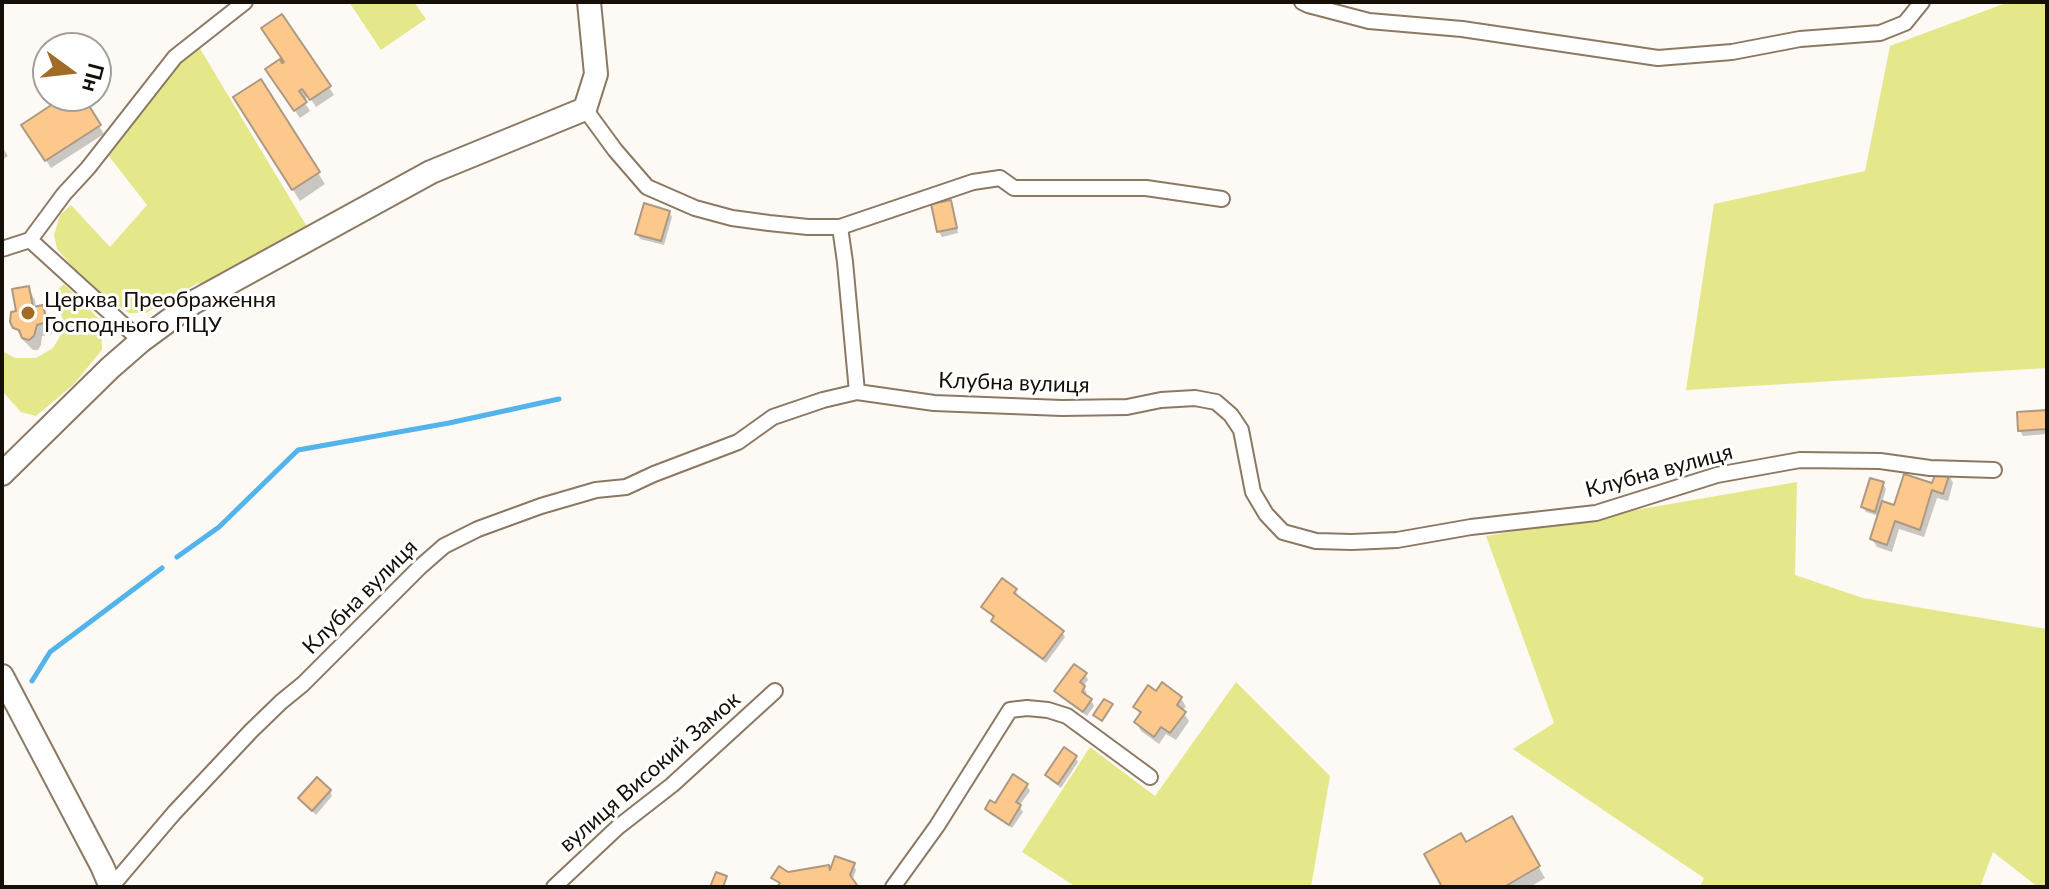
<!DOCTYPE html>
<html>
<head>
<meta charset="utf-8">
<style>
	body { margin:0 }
	#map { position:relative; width:2049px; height:889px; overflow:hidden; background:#fdf9f4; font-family:Lato,sans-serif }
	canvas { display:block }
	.frame { position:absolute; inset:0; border:4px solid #160f07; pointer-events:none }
	.north { position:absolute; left:32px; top:32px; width:80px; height:80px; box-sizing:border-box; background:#fff; border:2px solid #a29f9c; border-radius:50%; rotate:105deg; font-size:22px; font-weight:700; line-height:32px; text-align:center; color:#160f07 }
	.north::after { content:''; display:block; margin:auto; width:28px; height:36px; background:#a16b25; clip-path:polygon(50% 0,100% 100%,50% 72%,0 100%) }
</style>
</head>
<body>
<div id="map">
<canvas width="2049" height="889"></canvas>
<div class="frame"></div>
<div class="north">Пн</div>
</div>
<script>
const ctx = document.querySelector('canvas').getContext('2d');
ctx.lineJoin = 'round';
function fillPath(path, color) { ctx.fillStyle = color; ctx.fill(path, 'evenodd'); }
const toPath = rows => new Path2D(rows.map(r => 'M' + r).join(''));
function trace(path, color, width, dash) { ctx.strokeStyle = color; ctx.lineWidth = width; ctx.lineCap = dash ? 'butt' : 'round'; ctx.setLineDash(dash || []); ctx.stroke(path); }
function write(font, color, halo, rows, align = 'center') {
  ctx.font = font + ' Lato,sans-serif'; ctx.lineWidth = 6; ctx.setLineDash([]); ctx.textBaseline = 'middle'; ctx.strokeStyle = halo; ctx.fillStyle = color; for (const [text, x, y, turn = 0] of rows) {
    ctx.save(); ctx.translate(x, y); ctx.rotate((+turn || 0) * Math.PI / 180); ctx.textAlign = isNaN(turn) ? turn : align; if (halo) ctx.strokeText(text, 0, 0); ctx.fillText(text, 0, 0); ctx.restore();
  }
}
fillPath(toPath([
	[349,2,414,2,426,19,381,50],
	[2009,2,2047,2,2047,368,1686,390,1714,204,1865,171,1890,46],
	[199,47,309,230,206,286,198,283,146,313,129,313,105,296,73,267,57,249,54,235,60,215,71,205,110,247,147,205,108,155,178,62],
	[64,284,101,321,102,350,73,385,36,416,21,412,2,391,2,351,15,358,36,358,53,348,65,328,55,292],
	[1797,482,1795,575,1863,598,2047,629,2047,887,2038,887,1993,852,1980,887,1700,887,1704,878,1513,749,1554,723,1486,536],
	[1236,682,1330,776,1311,887,1076,887,1022,852,1090,747,1155,796]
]), '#e4e88a');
fillPath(toPath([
	[282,66,329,87,334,95,316,107,309,96,303,100,310,111,300,118,272,78],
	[260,81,325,184,300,201,242,109],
	[69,96,80,96,104,134,51,168,29,133],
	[2,147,8,156,2,160],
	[950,202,953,207,958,233,942,237,939,232,933,205],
	[669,212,672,217,664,245,640,239,637,234],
	[28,288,35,300,36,309,42,307,49,319,52,334,42,336,41,345,38,350,33,350,22,339,12,321,19,312],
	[2047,412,2047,434,2023,436,2020,430],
	[1949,475,1953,483,1948,501,1937,498,1924,537,1899,529,1892,552,1877,547,1872,539,1879,516,1866,512,1863,507,1883,484,1886,489,1882,503,1896,508],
	[1015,590,1018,595,1016,598,1062,632,1065,637,1046,663,996,626,993,621,995,618,986,612,983,607],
	[1085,674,1088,680,1083,686,1087,693,1084,696,1091,700,1094,706,1087,716,1060,697,1057,692],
	[1181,698,1186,707,1182,711,1189,721,1176,740,1166,734,1159,744,1141,731,1136,722,1141,716,1135,707],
	[1075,757,1078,762,1061,788,1050,780,1047,775],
	[1027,786,1030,791,1019,806,1023,812,1012,828,990,814,987,809,995,806],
	[330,791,332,796,316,815,300,798],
	[1511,819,1545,878,1530,887,1445,887,1465,845],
	[853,865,856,870,852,881,856,887,780,887,781,886,774,878,787,874,831,873]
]), '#0003');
trace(toPath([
	[177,557,219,527,298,450,449,423,559,399],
	[32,681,50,652,162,568]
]), '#53b3eb', 5);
const building = toPath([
	[282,14,331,86,310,100,302,89,299,91,307,102,294,111,265,69,280,59,282,63,284,62,261,28,282,14],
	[261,79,320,172,292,190,233,97,261,79],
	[65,96,83,96,101,125,45,161,21,125,65,96],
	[951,200,957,228,937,232,931,204,951,200],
	[644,203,670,211,661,241,635,234,644,203],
	[29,286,33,307,43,305,47,322,37,325,34,336,29,340,22,338,19,330,13,328,10,322,11,312,16,311,12,289,29,286],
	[2047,410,2047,429,2018,431,2017,412,2047,410],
	[1936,472,1950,473,1943,494,1932,490,1920,530,1895,521,1887,545,1870,539,1882,501,1894,505,1904,474,1932,483,1936,472],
	[1870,478,1884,482,1875,512,1861,507,1870,478],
	[1002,578,1017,589,1014,593,1064,631,1043,659,991,621,994,616,981,607,1002,578],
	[1074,664,1087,673,1080,682,1085,686,1082,692,1092,699,1083,712,1054,691,1074,664],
	[1162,682,1182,697,1177,705,1186,712,1170,733,1161,727,1154,737,1134,722,1141,712,1133,707,1148,685,1156,691,1162,682],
	[1104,699,1113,704,1102,721,1093,715,1104,699],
	[1064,747,1077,756,1058,784,1045,775,1064,747],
	[1013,774,1028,784,1016,802,1021,805,1009,825,985,809,990,800,995,803,1013,774],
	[317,777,331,790,312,811,298,798,317,777],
	[1512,816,1540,866,1504,887,1442,887,1424,854,1461,833,1466,842,1512,816],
	[835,856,855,863,850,875,857,885,854,887,777,887,780,883,771,878,779,866,788,872,829,865,830,870,835,856],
	[716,872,727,876,723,887,710,887,716,872]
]);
fillPath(building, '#fcc88b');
trace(building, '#ad9982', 2);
const street = toPath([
	[1302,2,1308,5,1369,21,1462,29,1658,58,1732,52,1800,39,1880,33,1905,23,1922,2],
	[585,109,615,150,647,187,695,208,732,218,769,223,808,227,840,227,973,182,1000,178,1014,188,1146,188,1222,199],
	[840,227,845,262,857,392],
	[30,240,141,341],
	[2,249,30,240,64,194,88,168,175,57,245,2],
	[111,887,174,813,251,731,281,702,303,684,420,567,444,546,478,529,541,506,596,490,626,487,654,474,738,442,773,417,823,400,857,392,934,403,1062,408,1127,407,1161,400,1195,398,1216,402,1231,415,1241,430,1253,492,1266,514,1283,532,1316,541,1352,542,1397,540,1471,527,1596,513,1717,475,1800,460,1880,461,1930,468,1994,470],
	[554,887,618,827,672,785,775,691],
	[893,887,937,826,1010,710,1027,708,1048,710,1067,716,1150,777]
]);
const secondary = toPath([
	[2,474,110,368,141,341,194,302,431,172,585,109,596,74,589,2],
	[2,676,102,866,111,887]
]);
trace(street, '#8c7963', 18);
trace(secondary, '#8c7963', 26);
trace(street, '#fff', 14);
trace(secondary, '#fff', 22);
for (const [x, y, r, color] of [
	[28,313,8,"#a16b25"]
]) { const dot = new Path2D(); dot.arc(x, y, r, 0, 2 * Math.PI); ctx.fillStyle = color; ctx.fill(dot); trace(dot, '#fff', 3); }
write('22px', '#160f07', '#fff', [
	["Церква Преображення",44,300],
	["Господнього ПЦУ",44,325]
], 'left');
write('22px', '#160f07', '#fff', [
	["Клубна вулиця",1014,383,2],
	["Клубна вулиця",1659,471,-15],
	["Клубна вулиця",360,597,-45],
	["вулиця Високий Замок",650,772,-41]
]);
</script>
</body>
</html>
